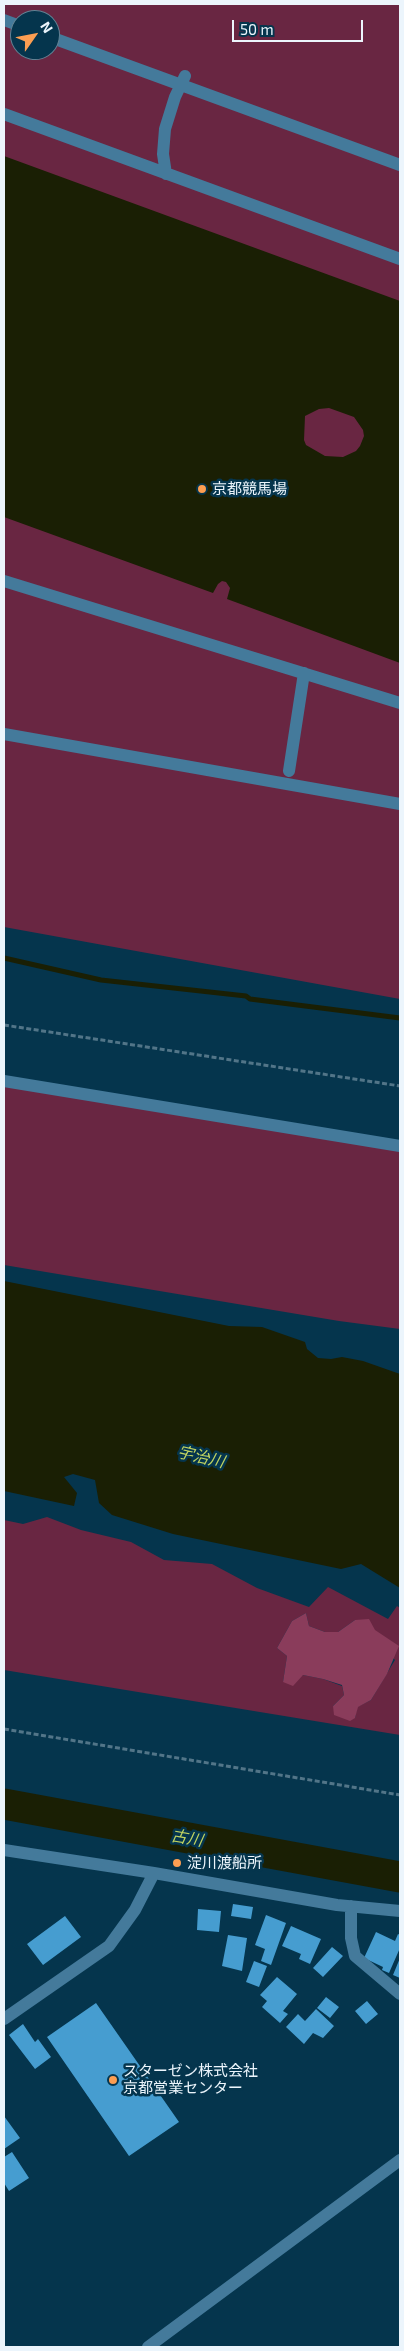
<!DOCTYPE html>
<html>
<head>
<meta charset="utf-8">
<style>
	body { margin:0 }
	#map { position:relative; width:404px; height:2351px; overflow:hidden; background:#05354d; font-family:"Exo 2",sans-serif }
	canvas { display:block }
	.frame { position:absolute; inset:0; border:5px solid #ecf5fc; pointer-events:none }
	.north { position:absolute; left:10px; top:10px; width:50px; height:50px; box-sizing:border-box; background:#05354d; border:1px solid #618293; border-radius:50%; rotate:57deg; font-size:14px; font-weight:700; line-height:20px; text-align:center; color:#ecf5fc }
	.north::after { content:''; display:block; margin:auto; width:18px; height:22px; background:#fc9e52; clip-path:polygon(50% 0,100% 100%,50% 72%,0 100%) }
	.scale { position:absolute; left:232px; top:20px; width:131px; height:22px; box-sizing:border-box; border:2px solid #ecf5fc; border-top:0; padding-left:6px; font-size:15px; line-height:18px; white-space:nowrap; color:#ecf5fc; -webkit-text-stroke:4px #05354d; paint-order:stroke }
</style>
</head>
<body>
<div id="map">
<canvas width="404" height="2351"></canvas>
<div class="frame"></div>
<div class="north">N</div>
<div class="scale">50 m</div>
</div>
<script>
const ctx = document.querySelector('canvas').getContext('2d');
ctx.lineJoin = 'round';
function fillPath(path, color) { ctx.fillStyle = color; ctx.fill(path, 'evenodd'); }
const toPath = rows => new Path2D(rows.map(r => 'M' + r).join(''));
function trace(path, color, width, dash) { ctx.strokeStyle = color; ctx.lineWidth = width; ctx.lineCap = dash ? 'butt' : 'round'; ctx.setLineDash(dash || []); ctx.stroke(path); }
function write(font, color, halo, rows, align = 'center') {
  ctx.font = font + ' "Exo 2","Noto Sans JP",sans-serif'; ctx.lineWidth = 5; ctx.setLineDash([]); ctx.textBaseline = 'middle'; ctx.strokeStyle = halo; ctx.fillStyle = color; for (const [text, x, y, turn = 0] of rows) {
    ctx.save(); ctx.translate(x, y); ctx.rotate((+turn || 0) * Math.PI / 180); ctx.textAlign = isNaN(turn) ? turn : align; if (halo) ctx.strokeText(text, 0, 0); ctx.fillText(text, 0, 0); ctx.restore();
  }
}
fillPath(toPath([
	[4,4,400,4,400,999,4,927],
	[20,20,50,20,50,50,20,50],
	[4,1081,400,1146,400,1329,339,1321,4,1265],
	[47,1517,81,1530,131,1542,164,1560,212,1564,257,1588,309,1607,328,1587,388,1619,397,1606,400,1608,400,1735,4,1670,4,1520,23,1524],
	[306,1613,309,1626,325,1632,338,1632,355,1620,395,1660,371,1700,357,1707,355,1718,333,1706,344,1695,342,1686,323,1679,303,1675,283,1682,287,1656,277,1648,292,1621]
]), '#692642');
fillPath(toPath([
	[306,1613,309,1626,325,1632,338,1632,355,1620,369,1619,375,1630,399,1646,387,1674,371,1700,358,1707,355,1718,350,1721,334,1715,333,1706,344,1695,342,1685,323,1679,303,1675,293,1686,283,1682,287,1656,277,1648,292,1621]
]), '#8a3c5b');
fillPath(toPath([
	[4,156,400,301,400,663,227,599,230,588,226,582,222,581,218,584,213,593,4,517],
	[329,408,354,417,363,430,364,436,360,446,356,451,343,457,325,456,306,445,304,440,305,416,319,409],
	[4,1281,229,1326,262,1327,305,1342,307,1349,318,1358,331,1359,342,1357,363,1361,400,1374,400,1588,361,1564,341,1569,173,1534,112,1515,99,1503,95,1480,73,1474,64,1477,77,1493,74,1506,4,1491]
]), '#1a1f04');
trace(toPath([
	[4,958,101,980,246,996,250,999,400,1018]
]), '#1a1f04', 5);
trace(toPath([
	[4,1804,400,1877]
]), '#1a1f04', 31);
fillPath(toPath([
	[233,1904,253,1907,251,1919,231,1916],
	[198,1909,221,1911,219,1932,197,1930],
	[266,1915,286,1923,271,1965,261,1961,265,1949,255,1945],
	[65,1916,81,1937,43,1965,27,1944],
	[291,1926,321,1939,310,1964,299,1959,301,1954,282,1946],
	[376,1932,395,1941,398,1934,400,1935,400,1948,389,1973,382,1970,383,1967,364,1958],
	[228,1935,247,1938,242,1971,222,1966],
	[332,1947,343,1956,323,1977,313,1968],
	[400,1958,400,1978,393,1975],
	[254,1961,267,1966,259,1987,246,1982],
	[277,1977,297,1994,283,2011,288,2014,280,2023,262,2007,267,2001,260,1995],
	[326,1997,339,2007,330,2018,317,2008],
	[367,2001,378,2014,366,2024,355,2011],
	[96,2003,179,2122,129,2156,47,2037],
	[316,2009,334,2026,323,2038,313,2033,304,2044,286,2027,298,2014,305,2021],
	[23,2024,35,2042,38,2039,51,2057,35,2069,9,2035],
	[4,2116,20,2138,4,2149],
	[12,2152,29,2178,9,2191,4,2183,4,2157]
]), '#469dd0');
trace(toPath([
	[4,1025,400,1086],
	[4,1729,400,1795]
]), '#527588', 3, [5, 2.5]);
trace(toPath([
	[4,20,20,26],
	[50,37,400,165],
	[4,114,400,259],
	[166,174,163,154,165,129,175,97,185,76],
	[4,581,400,703],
	[4,734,400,804],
	[289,771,304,673],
	[4,1081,400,1146],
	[4,1850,154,1873,337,1905,400,1911],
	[351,1906,351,1938,355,1956,400,1994],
	[4,2019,109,1946,135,1910,154,1873],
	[148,2347,400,2160]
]), '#447a9b', 12);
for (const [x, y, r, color] of [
	[202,489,5,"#fc9e52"],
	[177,1863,5,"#fc9e52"],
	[113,2080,5,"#fc9e52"]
]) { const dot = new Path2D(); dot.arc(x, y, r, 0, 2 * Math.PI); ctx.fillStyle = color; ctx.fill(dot); trace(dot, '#05354d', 2); }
write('15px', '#ecf5fc', '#05354d', [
	["京都競馬場",212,489],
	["淀川渡船所",187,1863],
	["スターゼン株式会社",123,2071],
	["京都営業センター",123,2088]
], 'left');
write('italic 16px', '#c2d461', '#05354d', [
	["宇治川",201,1457,13],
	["古川",187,1838,10]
]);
</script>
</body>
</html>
